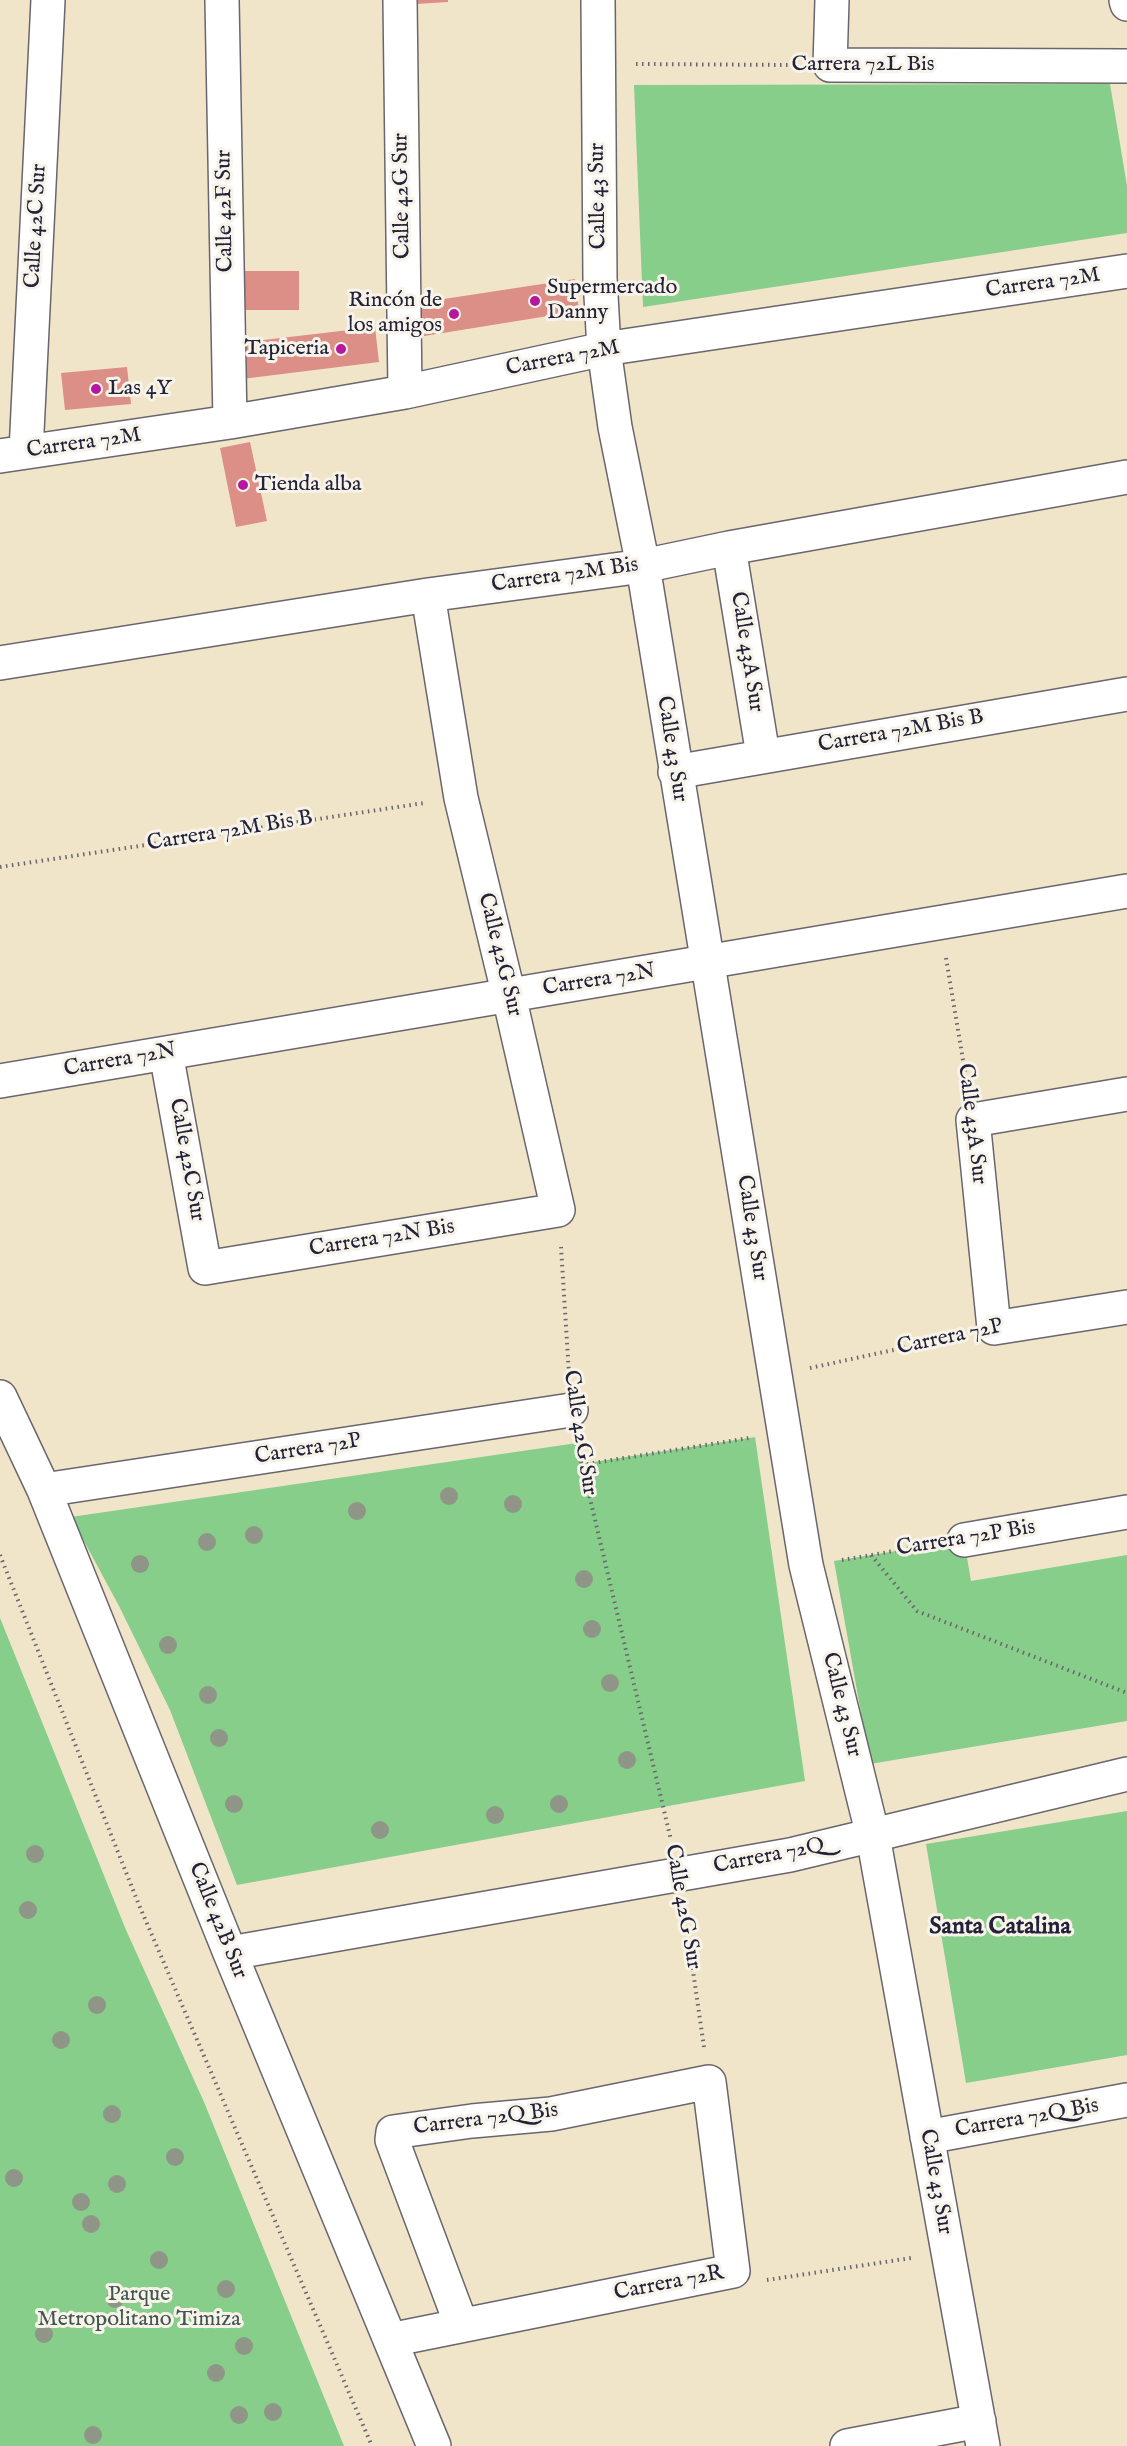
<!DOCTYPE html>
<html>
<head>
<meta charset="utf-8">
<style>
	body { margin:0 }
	canvas { display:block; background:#f0e4c9 }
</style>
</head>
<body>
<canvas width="1127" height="2446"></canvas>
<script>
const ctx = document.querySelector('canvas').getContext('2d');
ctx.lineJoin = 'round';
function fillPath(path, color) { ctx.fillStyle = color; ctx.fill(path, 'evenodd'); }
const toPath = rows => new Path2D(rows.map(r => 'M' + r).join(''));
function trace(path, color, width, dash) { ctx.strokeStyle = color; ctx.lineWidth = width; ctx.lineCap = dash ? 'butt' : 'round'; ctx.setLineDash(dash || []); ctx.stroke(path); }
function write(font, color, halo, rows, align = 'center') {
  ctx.font = font + ' "IM FELL English",serif'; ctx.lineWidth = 6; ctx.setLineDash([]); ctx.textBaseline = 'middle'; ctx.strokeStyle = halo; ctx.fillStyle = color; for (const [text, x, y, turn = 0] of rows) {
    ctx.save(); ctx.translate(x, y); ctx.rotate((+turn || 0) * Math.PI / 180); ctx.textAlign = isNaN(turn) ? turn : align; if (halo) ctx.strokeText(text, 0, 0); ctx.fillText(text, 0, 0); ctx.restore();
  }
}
fillPath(toPath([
	[1110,84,1127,186,1127,233,643,307,634,85],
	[755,1437,805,1781,237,1885,170,1710,119,1606,71,1517,577,1443,581,1464],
	[964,1540,971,1581,1127,1555,1127,1721,870,1764,834,1561],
	[0,1618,126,1930,204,2102,344,2446,0,2446],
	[1127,1811,1127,2055,966,2083,926,1844]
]), '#86ce8a');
fillPath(toPath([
	[415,0,448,0,448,2,416,4],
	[239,271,299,271,299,310,239,310],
	[575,279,579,311,418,337,411,304],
	[375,327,379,362,242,379,238,343],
	[127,367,131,404,65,410,61,373],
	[250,442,267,521,236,527,220,448]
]), '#db8f86');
const minor = toPath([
	[222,0,230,422],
	[400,0,405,392],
	[598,0,600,278,604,349,615,427,643,566,806,1565,873,1836,983,2446],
	[832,0,830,65,1127,66],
	[1126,0,1127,4],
	[26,452,48,0],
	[0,456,230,422,405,392,604,349,1127,271],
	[729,548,763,755],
	[0,663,428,595,643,566,729,548,1127,477],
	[675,772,1127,694],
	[166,1053,205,1268,558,1210,509,996,461,798,428,595],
	[0,1081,1127,891],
	[1127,1094,973,1120,994,1328,1127,1307],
	[0,1397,44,1490,230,1953,434,2446],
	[44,1490,571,1410],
	[964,1540,1127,1512],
	[230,1953,790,1855,1127,1774],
	[927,2137,1127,2100],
	[390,2340,733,2271,709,2082,551,2114,472,2121,393,2132,392,2140,461,2324],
	[847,2446,979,2421]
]);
trace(minor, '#6a666d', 36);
trace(toPath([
	[636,64,793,65],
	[0,867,424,803],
	[946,958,967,1084],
	[561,1247,569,1374],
	[810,1368,958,1336],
	[577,1444,671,1840],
	[581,1465,749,1438],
	[0,1555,139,1905,372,2446],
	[871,1555,917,1611,1127,1693],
	[842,1560,929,1545],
	[684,1909,704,2047],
	[767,2280,911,2258]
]), '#6a666d', 4, [1.5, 4.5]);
trace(minor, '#fff', 33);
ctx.fillStyle = '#8f9688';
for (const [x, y] of [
	[449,1496],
	[513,1504],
	[357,1511],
	[254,1535],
	[207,1542],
	[140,1564],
	[584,1579],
	[592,1629],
	[168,1645],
	[610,1683],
	[208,1695],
	[219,1738],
	[627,1760],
	[234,1804],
	[559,1804],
	[495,1815],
	[380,1830],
	[35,1854],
	[28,1910],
	[97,2005],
	[61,2040],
	[112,2114],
	[175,2157],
	[14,2178],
	[117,2184],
	[81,2202],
	[91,2224],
	[159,2260],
	[226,2289],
	[115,2299],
	[44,2334],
	[244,2346],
	[216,2373],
	[273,2412],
	[239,2415],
	[93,2435]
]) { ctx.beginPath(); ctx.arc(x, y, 9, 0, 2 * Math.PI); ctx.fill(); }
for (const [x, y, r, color] of [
	[535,301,6,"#b5179e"],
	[454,314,6,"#b5179e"],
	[341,349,6,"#b5179e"],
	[96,389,6,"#b5179e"],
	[243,485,6,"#b5179e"]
]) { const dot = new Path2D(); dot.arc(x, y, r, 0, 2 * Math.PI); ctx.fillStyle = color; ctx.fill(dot); trace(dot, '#f7f3e8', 2); }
write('22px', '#22223b', '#f7f3e8', [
	["Carrera 72L Bis",863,65],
	["Calle 42G Sur",403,196,-91],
	["Calle 43 Sur",599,196,-91],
	["Calle 42F Sur",226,211,-91],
	["Calle 42C Sur",37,226,-87],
	["Carrera 72M",1043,284,-8],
	["Carrera 72M",563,359,-11],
	["Carrera 72M",84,444,-8],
	["Carrera 72M Bis",565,576,-8],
	["Calle 43A Sur",746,652,81],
	["Carrera 72M Bis B",901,732,-10],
	["Calle 43 Sur",671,749,81],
	["Carrera 72M Bis B",230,832,-9],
	["Calle 42G Sur",499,955,76],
	["Carrera 72N",599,981,-9],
	["Carrera 72N",120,1061,-10],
	["Calle 43A Sur",971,1124,83],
	["Calle 42C Sur",186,1160,80],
	["Calle 43 Sur",751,1228,81],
	["Carrera 72N Bis",382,1239,-9],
	["Carrera 72P",950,1338,-12],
	["Calle 42G Sur",579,1433,81],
	["Carrera 72P",308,1450,-9],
	["Carrera 72P Bis",966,1539,-9],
	["Calle 43 Sur",841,1705,76],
	["Carrera 72Q",769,1857,-11],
	["Calle 42G Sur",682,1907,80],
	["Calle 42B Sur",217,1921,68],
	["Carrera 72Q Bis",1027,2119,-10],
	["Carrera 72Q Bis",486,2120,-7],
	["Calle 43 Sur",935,2182,80],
	["Carrera 72R",669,2284,-11]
]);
write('22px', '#22223b', '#f7f3e8', [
	["Supermercado",547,288],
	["Danny",547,313],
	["Rincón de",442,301,"right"],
	["los amigos",442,326,"right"],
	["Tapiceria",329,349,"right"],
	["Las 4Y",108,389],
	["Tienda alba",255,485]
], 'left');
write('22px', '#405653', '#f7f3e8', [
	["Parque",139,2295],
	["Metropolitano Timiza",139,2320]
]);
write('bold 24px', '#22223b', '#f7f3e8', [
	["Santa Catalina",1000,1928]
]);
</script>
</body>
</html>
